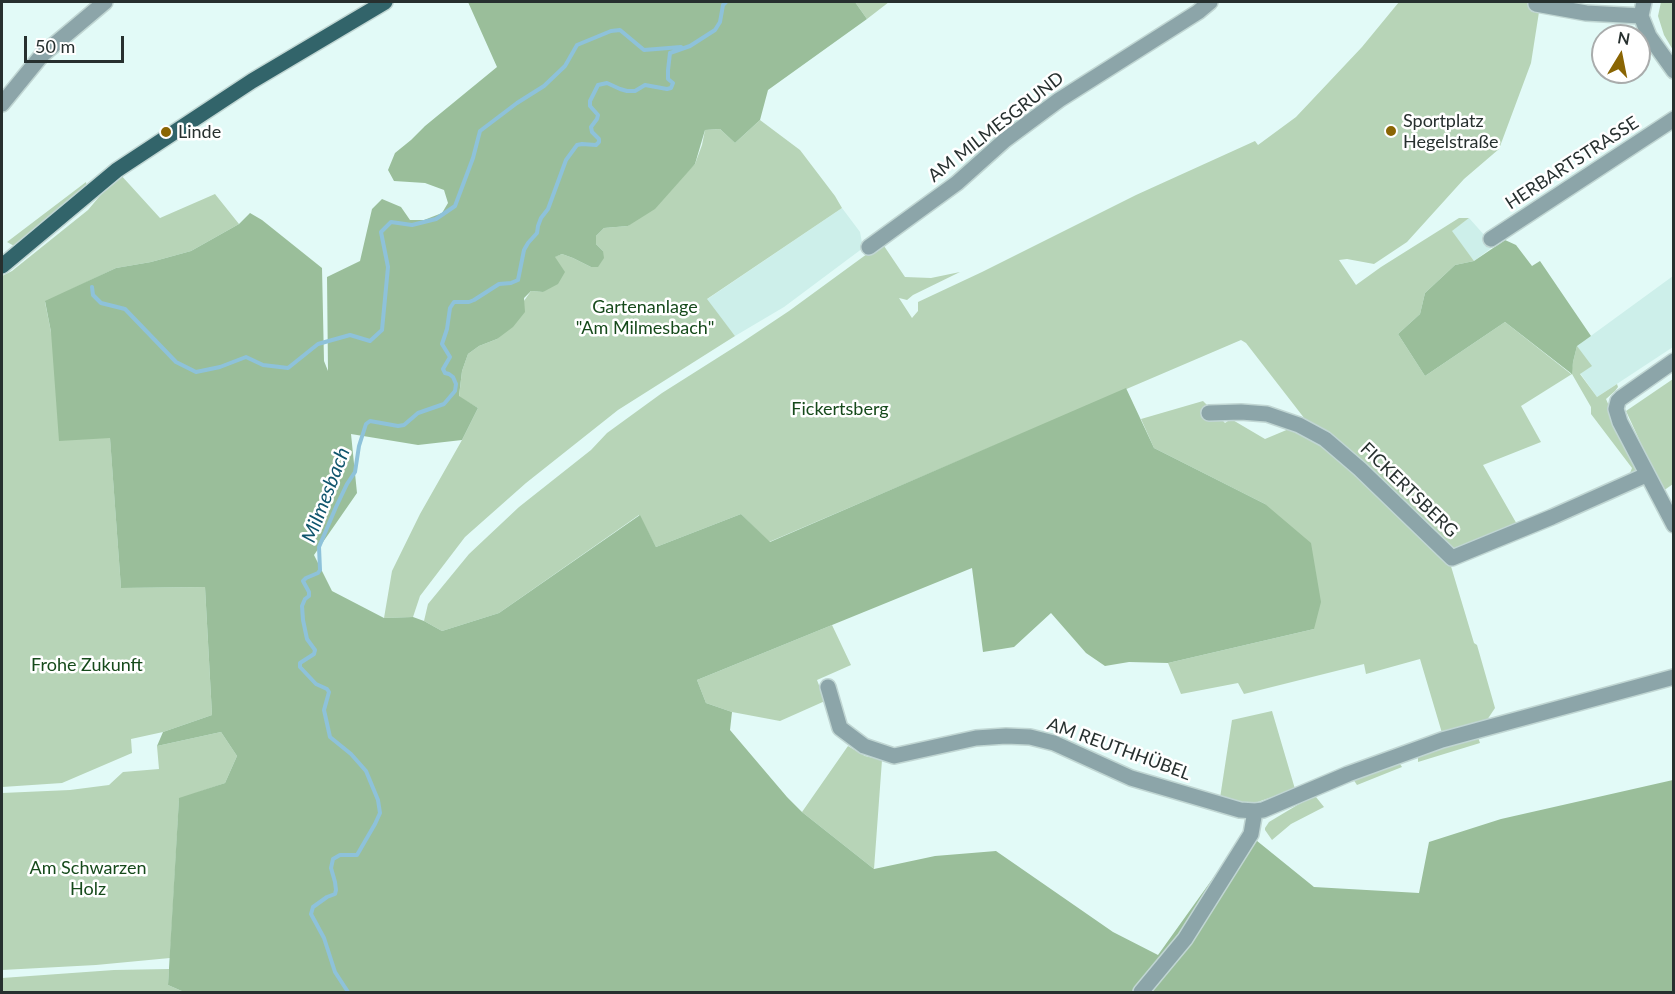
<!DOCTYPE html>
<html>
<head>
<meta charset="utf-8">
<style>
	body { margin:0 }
	#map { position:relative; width:1675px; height:994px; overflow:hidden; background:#e2faf7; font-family:Lato,sans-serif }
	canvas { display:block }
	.frame { position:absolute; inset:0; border:3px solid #27302f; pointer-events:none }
	.north { position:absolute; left:1591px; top:24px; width:60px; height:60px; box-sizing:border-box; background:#fff; border:2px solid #a9acac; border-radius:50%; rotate:10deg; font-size:16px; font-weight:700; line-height:24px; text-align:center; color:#27302f }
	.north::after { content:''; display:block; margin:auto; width:21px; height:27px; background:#8a6503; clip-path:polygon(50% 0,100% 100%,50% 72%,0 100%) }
	.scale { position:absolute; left:24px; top:36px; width:100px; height:27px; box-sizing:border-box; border:3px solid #27302f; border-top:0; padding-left:8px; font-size:18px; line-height:21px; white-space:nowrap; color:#27302f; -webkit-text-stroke:4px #fff; paint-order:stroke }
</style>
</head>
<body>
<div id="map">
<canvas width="1675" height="994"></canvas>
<div class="frame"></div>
<div class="north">N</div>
<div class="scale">50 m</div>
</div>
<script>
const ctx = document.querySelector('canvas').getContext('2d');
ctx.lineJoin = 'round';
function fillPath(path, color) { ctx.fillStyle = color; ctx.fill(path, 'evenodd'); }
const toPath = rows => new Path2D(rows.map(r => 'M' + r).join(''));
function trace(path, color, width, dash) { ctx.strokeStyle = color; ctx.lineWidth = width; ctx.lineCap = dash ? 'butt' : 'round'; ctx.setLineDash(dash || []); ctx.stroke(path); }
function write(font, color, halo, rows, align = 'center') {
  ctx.font = font + ' Lato,sans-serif'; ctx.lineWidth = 5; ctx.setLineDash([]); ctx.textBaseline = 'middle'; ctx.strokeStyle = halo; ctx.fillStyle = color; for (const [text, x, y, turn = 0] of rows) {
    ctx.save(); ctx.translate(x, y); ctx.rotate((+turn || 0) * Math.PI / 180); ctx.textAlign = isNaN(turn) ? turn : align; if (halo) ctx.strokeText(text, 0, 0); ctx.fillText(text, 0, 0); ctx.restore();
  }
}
fillPath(toPath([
	[842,208,860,232,863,248,784,307,735,336,706,300],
	[1469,218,1494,246,1474,261,1451,231],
	[1673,276,1673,347,1597,397,1580,373,1577,346]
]), '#cdefea');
fillPath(toPath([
	[855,2,889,2,867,19],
	[1399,2,1539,2,1539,12,1531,63,1499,149,1464,179,1407,242,1374,264,1347,259,1339,260,1356,285,1381,267,1459,218,1469,218,1452,231,1474,261,1455,265,1425,293,1420,314,1398,334,1425,376,1505,322,1571,374,1573,362,1577,346,1592,366,1580,374,1597,397,1617,384,1618,387,1615,391,1606,399,1636,470,1634,477,1450,563,1474,643,1477,645,1495,708,1487,720,1442,733,1420,659,1366,674,1364,664,1244,694,1238,683,1181,694,1168,663,1314,629,1265,504,1154,448,1141,419,1203,401,1225,423,1231,419,1265,439,1296,426,1308,423,1246,343,1241,340,769,542,741,514,656,547,639,515,499,613,442,631,424,621,428,604,469,554,519,507,591,450,607,433,662,393,741,343,789,311,882,243,905,277,931,278,960,272,913,295,907,300,899,298,912,318,918,311,918,302,982,272,1136,195,1255,141,1258,145,1296,117,1362,47],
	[1572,374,1591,407,1591,414,1632,468,1628,478,1518,526,1483,465,1541,442,1521,406],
	[1661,2,1673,2,1673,50,1664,35,1658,16],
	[760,120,800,150,835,196,842,208,707,299,735,336,618,410,526,483,465,537,420,596,413,617,384,618,392,571,420,514,462,440,478,408,459,397,462,371,468,354,479,346,497,339,531,291,543,292,558,263,554,257,562,254,573,258,591,267,603,251,596,244,596,236,604,228,628,226,695,164,702,145,705,130,720,129,735,143],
	[119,173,160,218,215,194,239,224,191,251,151,262,116,268,45,302,51,332,110,437,121,588,205,587,212,715,163,732,131,739,132,753,62,783,2,787,2,276,12,271,88,210],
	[86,182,87,188,16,247,7,242],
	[1673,379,1673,484,1663,491,1626,411],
	[832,625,851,665,817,680,825,701,780,721,732,712,706,703,697,680],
	[1272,711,1295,789,1252,804,1220,798,1232,720],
	[221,732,237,756,225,783,179,799,170,958,96,965,2,970,2,793,70,790,109,785,123,772,159,769,157,746],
	[1478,737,1480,743,1418,762,1418,756,1419,754],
	[848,746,865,756,882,760,874,869,802,812],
	[1398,761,1402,767,1357,785,1353,779],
	[1316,797,1324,807,1291,824,1272,840,1265,830,1265,828,1269,822,1309,798],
	[169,969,168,985,184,992,2,992,2,978,114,970]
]), '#b7d4b7');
fillPath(toPath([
	[468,2,855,2,867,19,768,90,760,120,735,143,720,129,705,130,695,164,655,209,628,226,604,228,596,236,596,244,603,251,604,258,598,267,591,267,573,258,562,254,555,257,565,272,558,284,543,292,531,291,524,298,525,312,513,327,497,339,479,346,468,354,462,371,459,396,478,408,462,440,418,445,351,434,357,493,314,555,332,591,384,618,413,617,424,621,442,631,499,613,640,515,656,547,741,514,770,542,1126,388,1154,448,1265,504,1311,543,1321,602,1314,629,1168,663,1129,662,1105,666,1086,653,1051,613,1014,647,983,652,972,568,697,680,706,703,732,712,730,730,787,797,802,812,874,869,935,856,996,851,1113,932,1158,955,1246,832,1314,887,1419,893,1429,842,1501,819,1673,780,1673,992,184,992,168,985,179,798,225,783,237,756,221,732,157,746,163,732,212,715,205,587,121,588,110,438,59,441,51,332,45,301,116,268,151,262,191,251,239,224,250,213,262,220,322,268,324,361,328,371,327,277,360,261,372,209,382,199,401,207,410,220,424,220,442,213,448,203,444,190,425,183,394,181,388,170,395,153,411,140,425,126,497,67],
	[1505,240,1516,245,1532,266,1540,261,1591,336,1577,346,1573,362,1572,374,1505,322,1425,376,1398,334,1420,314,1425,293,1455,265,1474,261]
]), '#9abe9a');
trace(toPath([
	[92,287,93,295,101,303,125,309,176,362,196,372,220,367,246,357,263,365,288,368,318,344,350,335,370,341,382,330,388,267,381,232,391,222,412,225,436,219,455,206,473,158,480,131,517,103,544,86,565,66,577,45,611,31,620,30,644,50,681,47],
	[348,992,335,972,324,938,311,914,313,907,327,897,335,894,336,890,335,882,331,868,333,859,340,855,357,855,375,824,380,813,378,800,366,771,351,754,330,737,324,710,329,692,327,689,316,684,300,667,300,663,314,654,315,650,307,639,303,620,302,606,305,599,309,596,309,592,303,581,306,578,318,573,320,570,319,547,336,507,347,484,355,472,359,446,366,424,370,421,398,426,404,425,418,413,444,404,455,391,456,384,453,377,449,374,445,373,443,369,450,357,442,344,447,329,450,308,454,302,469,302,474,300,499,284,511,283,518,280,524,250,528,243,537,233,538,226,541,218,548,209,566,160,577,145,582,144,596,145,599,142,599,139,592,132,591,127,597,119,598,115,590,106,590,101,598,85,607,83,620,89,627,91,635,91,645,85,667,89,671,88,673,83,668,79,668,70,670,53,690,46,715,30,720,22,723,5,726,2]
]), '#8ec2da', 4);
const minor = toPath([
	[1644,2,1641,16,1649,36,1674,71],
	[1536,4,1586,13,1641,16],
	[2,104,42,55,105,2],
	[1491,239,1674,119],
	[869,247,957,183,1005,140,1059,100,1198,12,1210,2],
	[1674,361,1621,398,1618,401,1616,409,1620,422,1674,525],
	[1209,413,1241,412,1267,414,1299,425,1325,439,1360,469,1452,558,1552,517,1646,475],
	[828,687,840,728,864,746,894,756,976,738,1006,736,1030,737,1054,743,1131,778,1240,810,1255,811,1263,810,1348,774,1442,740,1674,677],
	[1141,992,1185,939,1251,834,1255,811]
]);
const major = toPath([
	[2,266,117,170,252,81,385,2]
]);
trace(minor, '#c0d6d3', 18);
trace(major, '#c0d6d3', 18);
trace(minor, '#8ca5a9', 15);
trace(major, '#32646a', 15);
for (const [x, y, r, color] of [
	[1391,131,6,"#8a6503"],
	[166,132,6,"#8a6503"]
]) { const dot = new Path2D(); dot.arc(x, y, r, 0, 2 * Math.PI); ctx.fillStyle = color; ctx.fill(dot); trace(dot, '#fff', 2); }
write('18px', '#27302f', '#fff', [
	["Sportplatz",1403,121],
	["Hegelstraße",1403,142],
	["Linde",178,132]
], 'left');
write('18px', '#27302f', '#fff', [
	["AM MILMESGRUND",996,127,-38],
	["HERBARTSTRASSE",1572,163,-33],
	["FICKERTSBERG",1409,490,44],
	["AM REUTHHÜBEL",1119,749,20]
]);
write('18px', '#164a1b', '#fff', [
	["Gartenanlage",645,307],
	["\"Am Milmesbach\"",645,328],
	["Fickertsberg",840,409],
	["Frohe Zukunft",87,665],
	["Am Schwarzen",88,868],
	["Holz",88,889]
]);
write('italic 20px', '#10556d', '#fff', [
	["Milmesbach",326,495,-69]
]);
</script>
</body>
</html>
